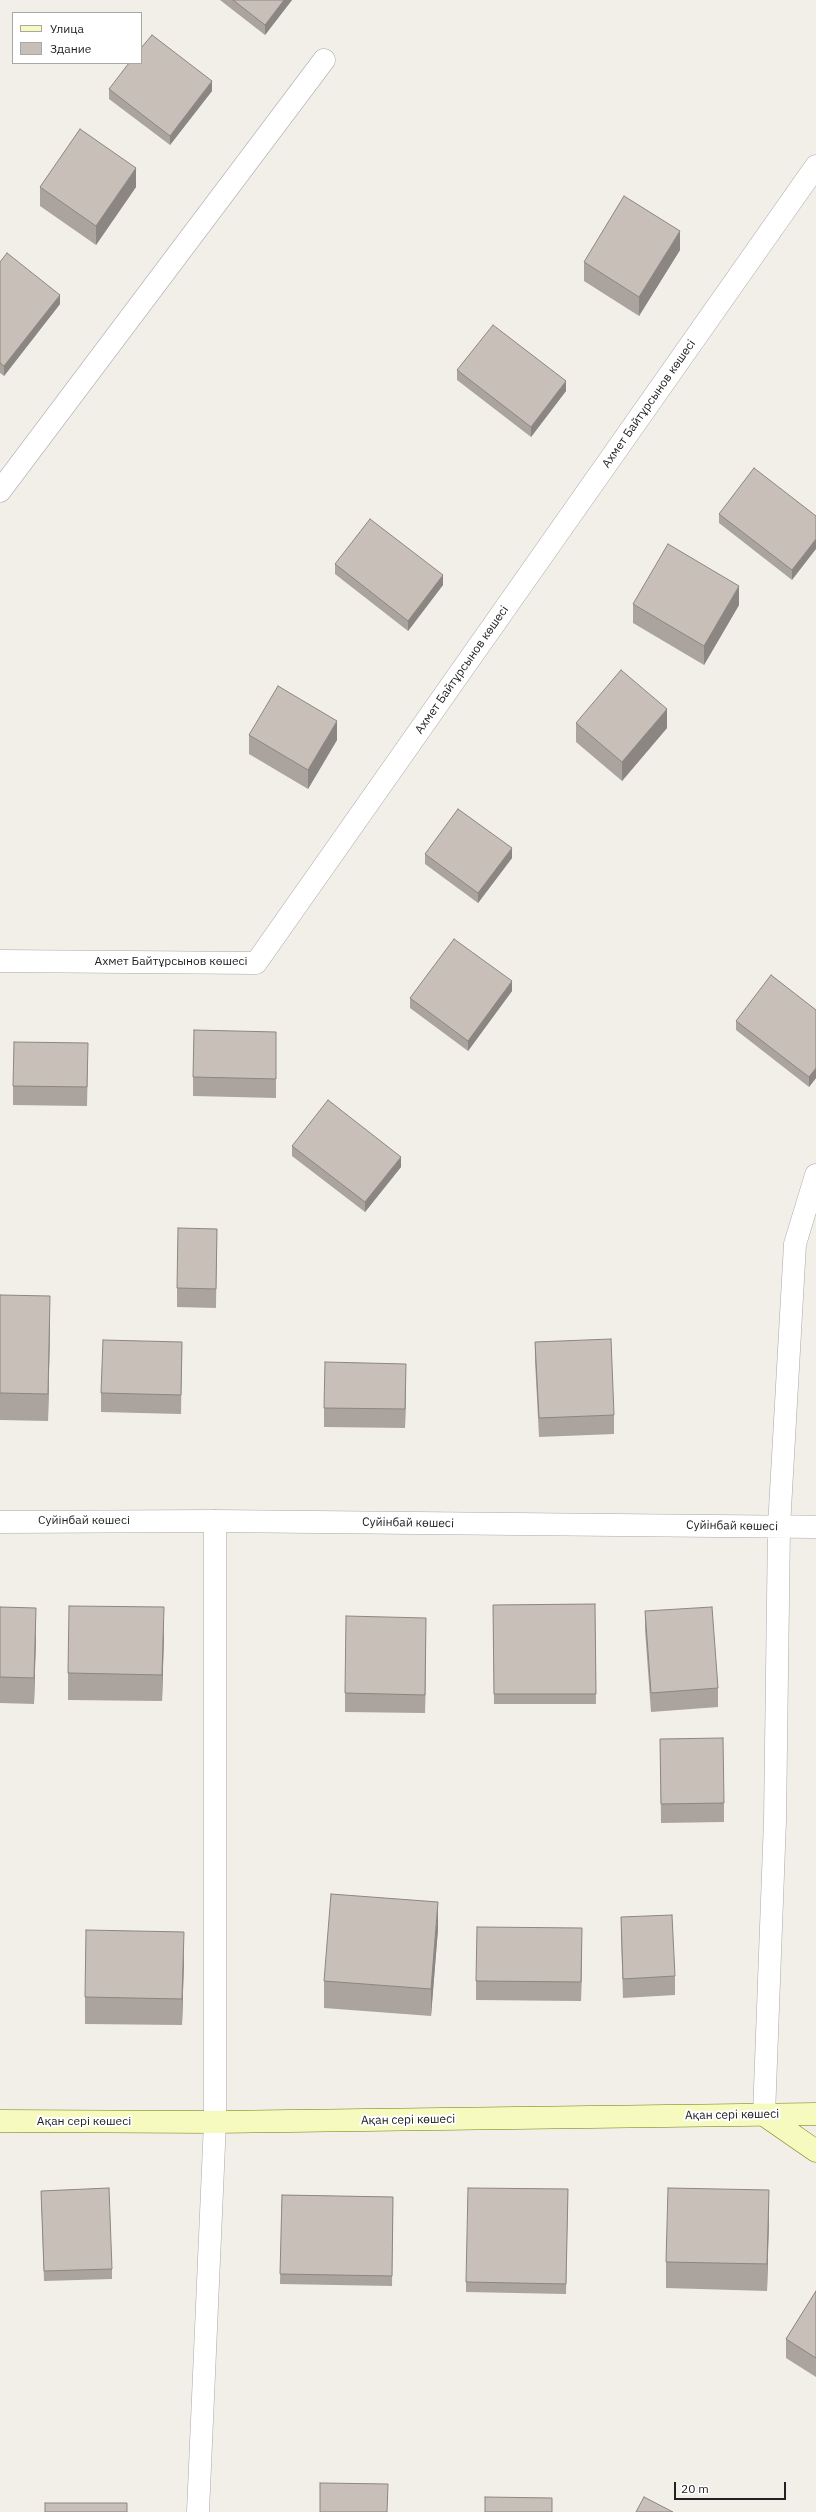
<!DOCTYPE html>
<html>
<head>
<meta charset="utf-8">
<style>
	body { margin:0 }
	#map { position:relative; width:816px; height:2512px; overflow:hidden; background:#f2efe9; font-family:"IBM Plex Sans",sans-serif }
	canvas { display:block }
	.legend { position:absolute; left:12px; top:12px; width:130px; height:52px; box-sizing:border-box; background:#fff; border:1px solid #a7a7a7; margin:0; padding:5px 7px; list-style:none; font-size:12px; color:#222 }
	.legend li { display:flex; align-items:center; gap:8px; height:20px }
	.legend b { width:20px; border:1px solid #a7a7a7 }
	.scale { position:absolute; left:674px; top:2482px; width:112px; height:18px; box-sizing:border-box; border:2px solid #222; border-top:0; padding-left:5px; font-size:12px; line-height:14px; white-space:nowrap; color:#222; -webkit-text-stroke:3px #fff; paint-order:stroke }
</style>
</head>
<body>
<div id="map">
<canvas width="816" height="2512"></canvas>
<ul class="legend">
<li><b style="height:5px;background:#f7fabf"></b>Улица</li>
<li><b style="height:11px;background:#c7bfb8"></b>Здание</li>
</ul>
<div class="scale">20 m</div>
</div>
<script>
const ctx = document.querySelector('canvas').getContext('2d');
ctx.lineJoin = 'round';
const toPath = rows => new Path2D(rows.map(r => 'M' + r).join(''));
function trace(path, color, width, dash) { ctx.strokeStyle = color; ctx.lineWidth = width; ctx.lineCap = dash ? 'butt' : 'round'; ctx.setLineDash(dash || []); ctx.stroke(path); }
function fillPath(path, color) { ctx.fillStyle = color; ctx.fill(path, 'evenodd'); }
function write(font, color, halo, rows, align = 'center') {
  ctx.font = font + ' "IBM Plex Sans",sans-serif'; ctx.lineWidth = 4; ctx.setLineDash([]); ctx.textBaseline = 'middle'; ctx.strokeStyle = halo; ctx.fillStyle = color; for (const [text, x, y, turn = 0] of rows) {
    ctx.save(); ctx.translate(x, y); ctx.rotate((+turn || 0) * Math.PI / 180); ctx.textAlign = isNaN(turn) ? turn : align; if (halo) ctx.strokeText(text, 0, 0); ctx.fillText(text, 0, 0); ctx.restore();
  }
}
const street = toPath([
	[0,491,324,60],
	[0,961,256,963,816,166],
	[0,1522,215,1521,816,1527],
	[764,2115,775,1820,779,1527,795,1244,816,1175],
	[198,2512,215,2122,215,1521]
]);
const secondary = toPath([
	[764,2115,816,2151],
	[0,2121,215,2122,816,2114]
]);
trace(street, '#a9a9a9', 23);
trace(secondary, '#707d05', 23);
trace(street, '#fff', 22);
trace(secondary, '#f7fabf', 22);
fillPath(toPath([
	[220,0,292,0,265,35],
	[109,89,212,91,170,145,109,99],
	[40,187,136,187,96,245,40,206],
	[680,250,639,316,584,281,584,262],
	[0,262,60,304,4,376,0,373],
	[457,370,566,391,531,437,457,380],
	[719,514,816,516,792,580,719,523],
	[335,564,443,585,408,631,335,574],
	[633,604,739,605,704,665,633,623],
	[576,723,667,728,622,781,576,742],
	[249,735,337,740,308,789,249,754],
	[425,854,512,858,478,903,425,864],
	[512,991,468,1051,410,1008,410,998],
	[816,1010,816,1078,809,1087,736,1030,736,1021],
	[276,1051,276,1098,193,1096,193,1077],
	[88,1062,87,1106,13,1105,13,1086],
	[292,1146,401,1167,365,1212,292,1156],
	[217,1229,216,1308,177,1307,177,1288],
	[0,1295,50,1323,48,1421,0,1420],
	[182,1342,181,1414,101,1412,101,1393],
	[535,1342,614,1415,614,1434,539,1437,535,1361],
	[406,1383,405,1428,324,1427,324,1408],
	[595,1604,596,1704,494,1704,493,1605],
	[0,1607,36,1635,34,1704,0,1703],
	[645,1611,718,1688,718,1707,651,1712,645,1630],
	[164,1634,162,1701,68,1700,68,1673],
	[426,1637,425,1713,345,1712,345,1693],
	[660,1739,724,1803,724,1822,661,1823],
	[621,1917,675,1976,675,1995,623,1998,621,1935],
	[438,1929,431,2016,324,2008,324,1981],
	[582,1947,581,2001,476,2000,476,1981],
	[184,1959,182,2025,85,2024,85,1997],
	[568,2189,566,2294,466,2292,466,2282],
	[41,2191,112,2269,112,2279,44,2281],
	[282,2195,393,2197,392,2286,280,2284],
	[769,2216,767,2291,666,2288,666,2262],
	[816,2291,816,2377,786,2358,786,2339]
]), '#aba49e');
fillPath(toPath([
	[284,0,292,0,265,35,265,25],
	[212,81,212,91,170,145,170,136],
	[136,168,136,187,96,245,96,226],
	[680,231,680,250,639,316,639,297],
	[60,295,60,304,4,376,4,366],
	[566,381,566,391,531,437,531,427],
	[816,539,816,549,792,580,792,570],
	[443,575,443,585,408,631,408,621],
	[739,586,739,605,704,665,704,646],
	[667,709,667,728,622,781,622,762],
	[337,721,337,740,308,789,308,770],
	[512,848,512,858,478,903,478,893],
	[512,981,512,991,468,1051,468,1041],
	[816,1068,816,1078,809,1087,809,1077],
	[401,1157,401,1167,365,1212,365,1202],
	[50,1296,50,1323,48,1421,48,1394],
	[406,1364,406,1383,405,1428,405,1409],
	[164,1607,164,1634,162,1701,162,1675],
	[36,1608,36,1635,34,1704,34,1678],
	[426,1618,426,1637,425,1713,425,1695],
	[438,1902,438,1929,431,2016,431,1989],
	[582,1928,582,1947,581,2001,581,1982],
	[184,1932,184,1959,182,2025,182,1999],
	[769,2190,769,2216,767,2291,767,2264]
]), '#8b8681');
const building = toPath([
	[233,0,284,0,265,25,233,0],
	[152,35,212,81,170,136,109,89,129,63,141,63,141,48,152,35],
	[80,129,136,168,96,226,40,187,80,129],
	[624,196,680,231,639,297,584,262,624,196],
	[7,253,60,295,4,366,0,363,0,262,7,253],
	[493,325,566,381,531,427,457,370,493,325],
	[754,468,816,516,816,539,792,570,719,514,754,468],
	[370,519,443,575,408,621,335,564,370,519],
	[668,544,739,586,704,646,633,604,668,544],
	[621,670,667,709,622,762,576,723,621,670],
	[278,686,337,721,308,770,249,735,278,686],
	[458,809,512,848,478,893,425,854,458,809],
	[454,939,512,981,468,1041,410,998,454,939],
	[771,975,816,1010,816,1068,809,1077,736,1021,771,975],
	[194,1030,276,1032,276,1079,193,1077,194,1030],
	[14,1042,88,1043,87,1087,13,1086,14,1042],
	[328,1100,401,1157,365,1202,292,1146,328,1100],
	[178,1228,217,1229,216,1289,177,1288,178,1228],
	[0,1295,50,1296,48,1394,0,1393,0,1295],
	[611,1339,614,1415,539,1418,535,1342,611,1339],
	[103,1340,182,1342,181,1395,101,1393,103,1340],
	[325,1362,406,1364,405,1409,324,1408,325,1362],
	[595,1604,596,1694,494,1694,493,1605,595,1604],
	[69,1606,164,1607,162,1675,68,1673,69,1606],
	[0,1607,36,1608,34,1678,0,1677,0,1607],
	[712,1607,718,1688,651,1693,645,1611,712,1607],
	[346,1616,426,1618,425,1695,345,1693,346,1616],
	[723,1738,724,1803,661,1804,660,1739,723,1738],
	[331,1894,438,1902,431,1989,324,1981,331,1894],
	[672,1915,675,1976,623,1979,621,1917,672,1915],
	[477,1927,582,1928,581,1982,476,1981,477,1927],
	[86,1930,184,1932,182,1999,85,1997,86,1930],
	[109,2188,112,2269,44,2271,41,2191,109,2188],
	[468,2188,568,2189,566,2284,466,2282,468,2188],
	[668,2188,769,2190,767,2264,666,2262,668,2188],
	[282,2195,393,2197,392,2276,280,2274,282,2195],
	[816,2291,816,2358,786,2339,816,2291],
	[320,2483,388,2484,387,2512,320,2512,320,2483],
	[485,2497,552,2498,552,2512,485,2512,485,2497],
	[644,2497,673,2512,636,2512,644,2497],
	[45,2503,127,2503,127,2512,45,2512,45,2503]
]);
fillPath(building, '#c7bfb8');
trace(building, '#8b8681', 1);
write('12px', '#222', '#fff', [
	["Ахмет Байтұрсынов көшесі",649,404,-55],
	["Ахмет Байтұрсынов көшесі",462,670,-55],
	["Ахмет Байтұрсынов көшесі",171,962],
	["Суйінбай көшесі",84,1521],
	["Суйінбай көшесі",408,1523,1],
	["Суйінбай көшесі",732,1526,1],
	["Ақан сері көшесі",732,2115,-1],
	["Ақан сері көшесі",408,2120,-1],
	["Ақан сері көшесі",84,2122]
]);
</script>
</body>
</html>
